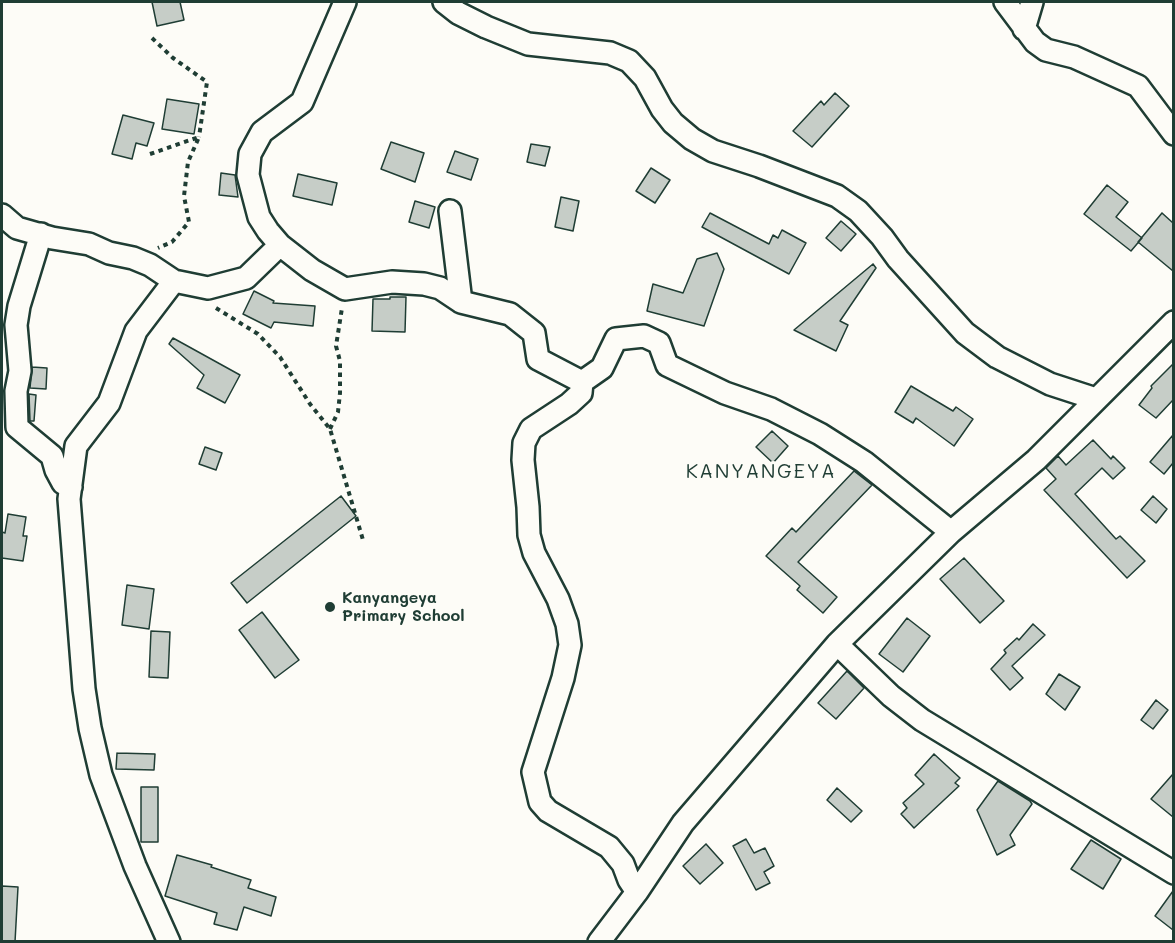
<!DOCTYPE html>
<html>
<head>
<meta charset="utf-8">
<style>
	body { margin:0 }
	#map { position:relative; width:1175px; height:943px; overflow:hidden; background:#fdfcf7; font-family:Mali,sans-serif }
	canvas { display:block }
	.frame { position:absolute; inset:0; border:3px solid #1f3d34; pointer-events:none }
</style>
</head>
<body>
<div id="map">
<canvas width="1175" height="943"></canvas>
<div class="frame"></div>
</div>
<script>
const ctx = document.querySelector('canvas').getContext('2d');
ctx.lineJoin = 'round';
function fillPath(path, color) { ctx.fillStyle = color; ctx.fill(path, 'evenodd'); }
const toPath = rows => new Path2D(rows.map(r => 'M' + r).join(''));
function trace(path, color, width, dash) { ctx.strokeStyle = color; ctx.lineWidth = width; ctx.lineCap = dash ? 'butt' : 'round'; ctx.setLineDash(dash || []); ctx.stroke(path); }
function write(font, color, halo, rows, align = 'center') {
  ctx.font = font + ' Mali,sans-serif'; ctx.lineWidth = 6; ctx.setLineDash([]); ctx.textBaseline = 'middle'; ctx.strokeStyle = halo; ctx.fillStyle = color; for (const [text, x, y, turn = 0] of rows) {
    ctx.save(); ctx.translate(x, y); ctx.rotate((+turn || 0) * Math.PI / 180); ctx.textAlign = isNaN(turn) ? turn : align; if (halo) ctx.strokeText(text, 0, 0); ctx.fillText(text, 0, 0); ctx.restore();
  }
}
const building = toPath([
	[152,2,180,2,184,20,157,26,152,2],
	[835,93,849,106,812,147,793,131,821,101,824,105,835,93],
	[167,99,199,104,194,134,162,129,167,99],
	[123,115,154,123,147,146,136,143,132,159,112,154,123,115],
	[391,142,424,153,415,182,381,169,391,142],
	[531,144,550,147,545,166,527,162,531,144],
	[455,151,478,159,471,180,447,172,455,151],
	[651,168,670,180,655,203,636,191,651,168],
	[221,173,235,175,238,197,219,195,221,173],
	[298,174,337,183,332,205,293,196,298,174],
	[1107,185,1128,202,1116,217,1142,238,1131,251,1084,214,1107,185],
	[561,197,579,201,573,231,555,227,561,197],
	[415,201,435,207,429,228,409,222,415,201],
	[710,213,769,244,773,235,778,238,782,230,806,243,789,274,702,227,710,213],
	[1162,213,1173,223,1173,271,1138,242,1162,213],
	[841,221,856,234,841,251,826,238,841,221],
	[717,253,724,269,704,326,647,311,653,284,683,293,697,259,717,253],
	[873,264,876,268,840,321,848,325,836,351,794,330,873,264],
	[254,291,274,301,273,303,315,306,313,326,274,322,271,328,243,314,254,291],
	[390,297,406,297,405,332,372,331,373,299,390,299,390,297],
	[173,338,240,375,225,403,197,388,204,375,169,344,173,338],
	[1173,364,1173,400,1156,418,1139,405,1152,388,1151,386,1173,364],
	[32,367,47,368,46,389,30,388,32,367],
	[911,386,953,411,956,407,973,419,954,446,916,418,913,423,895,412,911,386],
	[29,394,36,395,34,421,30,421,29,394],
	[772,431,788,446,773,463,756,447,772,431],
	[1173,435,1173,463,1164,474,1150,462,1173,435],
	[1093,440,1111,459,1113,456,1125,468,1113,479,1102,468,1075,494,1116,539,1120,536,1145,561,1127,578,1044,490,1056,479,1046,468,1058,456,1066,465,1093,440],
	[205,447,222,453,216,470,199,464,205,447],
	[854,471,872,485,798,562,837,597,823,613,797,590,800,586,766,556,792,528,796,532,854,471],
	[341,496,356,516,247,603,231,583,341,496],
	[1153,496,1167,509,1156,523,1141,510,1153,496],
	[8,514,26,517,23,536,27,536,23,561,2,558,2,532,5,533,8,514],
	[964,558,1004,601,980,623,940,579,964,558],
	[127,585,154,589,149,629,122,625,127,585],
	[262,612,299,660,275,678,239,630,262,612],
	[907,618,930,636,903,672,879,654,907,618],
	[1033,624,1045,635,1012,666,1023,678,1010,690,991,669,1006,653,1004,650,1017,638,1019,640,1033,624],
	[151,631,170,632,168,678,149,677,151,631],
	[847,671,864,688,836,719,818,703,847,671],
	[1059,674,1080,687,1065,710,1046,694,1059,674],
	[1156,700,1168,710,1153,729,1141,720,1156,700],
	[117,753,155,754,154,770,116,769,117,753],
	[934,754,960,778,955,783,959,786,914,828,901,814,907,808,903,803,924,784,915,775,934,754],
	[1173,774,1173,817,1151,799,1173,774],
	[998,781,1030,801,1032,804,1010,835,1015,845,997,855,977,810,998,781],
	[141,787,158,787,158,842,141,842,141,787],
	[837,788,862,811,851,822,827,800,837,788],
	[746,839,754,853,765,848,774,866,764,872,770,883,756,890,733,846,746,839],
	[1091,840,1121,859,1103,889,1071,869,1091,840],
	[706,844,723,863,700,884,683,866,706,844],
	[177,855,212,865,211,867,251,880,248,888,276,897,271,916,244,907,237,930,214,924,217,913,165,896,177,855],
	[2,886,18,887,15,942,2,942,2,886],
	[1173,891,1173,930,1155,916,1173,891]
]);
fillPath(building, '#c6cdc7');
trace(building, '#1f3d34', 1.5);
const street = toPath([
	[345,2,302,102,262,132,250,154,248,175,259,217,268,231,280,245,312,270,345,289,392,282,424,284,440,288,461,302],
	[444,2,458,13,486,27,528,44,610,53,629,61,645,78,662,109,673,123,692,139,713,151,759,166,837,196,858,211,882,237,898,259,965,333,997,357,1050,384,1096,399],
	[1005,2,1035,42,1046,50,1074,57,1138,86,1174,134],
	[1024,29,1032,2],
	[450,211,461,302,510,314,534,333,538,359,582,382,581,393,569,404,531,429,524,443,523,460,528,507,529,535,534,553,558,599,567,624,570,645,563,678,533,772,540,802,548,811,609,847,623,864,629,880,637,892],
	[2,215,17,228,52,238,89,244,109,253,133,258,150,265,174,281,208,288,246,278,280,245],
	[41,234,19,306,16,325,20,371,16,391,17,427,52,456,56,470,63,483,71,487],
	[582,382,602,368,616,339,644,336,659,343,667,365,725,393,771,409,820,434,864,462,951,532],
	[837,644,891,696,922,720,1174,873],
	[169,942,135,866,101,775,90,728,84,689,69,499,76,446,109,403,136,331,174,281],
	[599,942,637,892,683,823,837,644,951,532,1036,460,1174,322]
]);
trace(street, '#1f3d34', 26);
trace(toPath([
	[152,38,173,58,207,82,199,137],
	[150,154,199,137,188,162,184,196,189,222,172,242,158,248],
	[216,308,258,334,280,357,310,404,330,429,363,540],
	[330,429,338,412,340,393,340,361,336,346,342,308]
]), '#1f3d34', 4, [4.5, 4.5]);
trace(street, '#fdfcf7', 21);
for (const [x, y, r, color] of [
	[330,607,6,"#1f3d34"]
]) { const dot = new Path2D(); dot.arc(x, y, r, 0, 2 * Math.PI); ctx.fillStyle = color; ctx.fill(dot); trace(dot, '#fdfcf7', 2); }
write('bold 16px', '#1f3d34', '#fdfcf7', [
	["Kanyangeya",342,598],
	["Primary School",342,616]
], 'left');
ctx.letterSpacing = '1.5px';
write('20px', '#1f3d34', '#fdfcf7', [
	["KANYANGEYA",761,472]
]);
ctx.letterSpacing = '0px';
</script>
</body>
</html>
